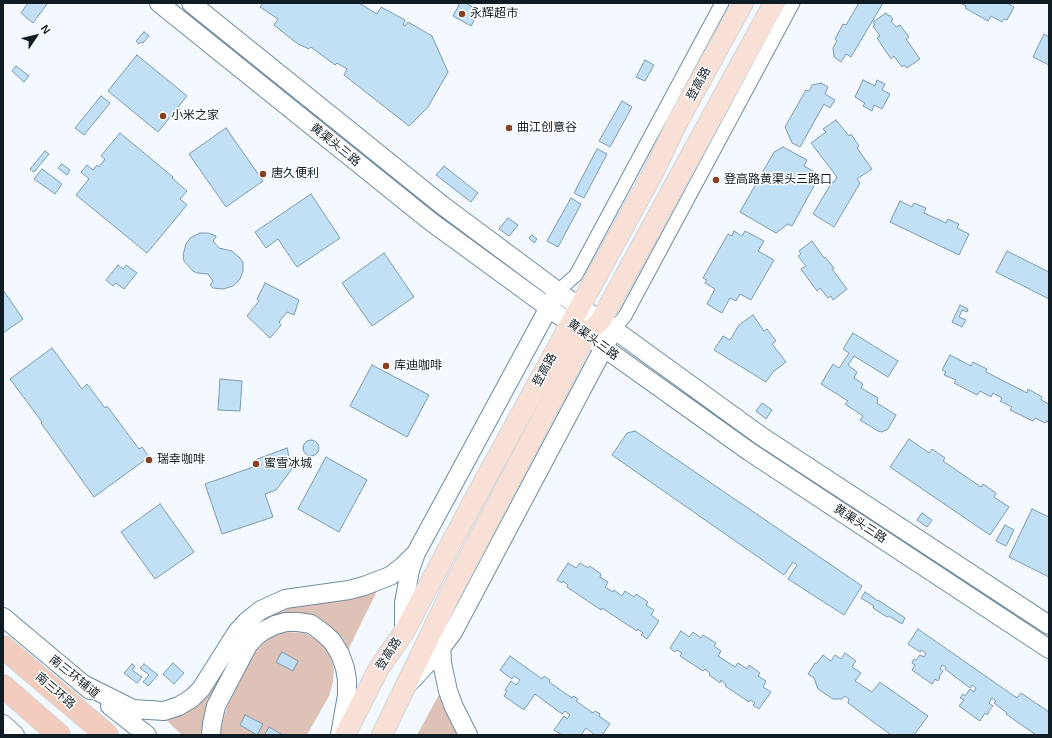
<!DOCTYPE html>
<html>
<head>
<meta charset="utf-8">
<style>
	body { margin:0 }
	#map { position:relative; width:1052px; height:738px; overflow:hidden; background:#f3f9fe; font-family:Arial,sans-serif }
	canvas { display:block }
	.frame { position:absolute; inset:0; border:4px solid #101c23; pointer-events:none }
	.north { position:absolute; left:16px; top:16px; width:40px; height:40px; -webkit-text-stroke:3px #fff; paint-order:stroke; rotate:55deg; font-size:11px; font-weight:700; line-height:16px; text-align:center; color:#101c23 }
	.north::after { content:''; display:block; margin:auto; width:14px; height:18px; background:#101c23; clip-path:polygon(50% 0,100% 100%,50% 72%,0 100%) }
</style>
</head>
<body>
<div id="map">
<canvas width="1052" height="738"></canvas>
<div class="frame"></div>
<div class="north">N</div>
</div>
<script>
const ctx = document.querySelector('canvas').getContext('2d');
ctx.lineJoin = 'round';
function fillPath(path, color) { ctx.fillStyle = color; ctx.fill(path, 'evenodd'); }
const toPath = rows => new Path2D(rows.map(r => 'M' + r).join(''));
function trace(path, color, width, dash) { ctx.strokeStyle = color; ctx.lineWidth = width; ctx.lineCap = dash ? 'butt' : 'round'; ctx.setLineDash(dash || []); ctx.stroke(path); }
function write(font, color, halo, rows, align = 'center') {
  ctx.font = font + ' Arial,"Noto Sans SC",sans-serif'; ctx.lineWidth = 3; ctx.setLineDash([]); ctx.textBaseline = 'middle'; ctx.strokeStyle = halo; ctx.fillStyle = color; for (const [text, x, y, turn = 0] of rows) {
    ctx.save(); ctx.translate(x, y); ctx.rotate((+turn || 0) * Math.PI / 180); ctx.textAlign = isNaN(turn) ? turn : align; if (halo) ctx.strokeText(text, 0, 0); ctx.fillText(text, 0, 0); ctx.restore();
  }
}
fillPath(toPath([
	[378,589,347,652,313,618,241,642,219,681,213,695,206,711,201,735,182,735,163,717,237,641,275,609],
	[283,632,305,633,317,640,327,650,331,658,334,669,333,682,329,696,307,735,221,735,221,728,227,707,253,655,261,645,273,636],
	[443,687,463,735,417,735]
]), '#dfc2b7');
const building = toPath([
	[28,3,46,3,47,4,33,23,21,13,28,3],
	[263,3,359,3,377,14,381,7,405,20,403,25,405,26,408,22,432,36,448,72,428,107,409,126,344,75,347,69,337,63,335,65,311,47,309,49,298,44,275,26,274,25,278,19,260,7,263,3],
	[460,3,466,3,477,10,476,12,478,13,471,26,453,16,460,3],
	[859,3,883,3,851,57,846,54,841,62,834,57,833,48,837,41,835,39,843,24,846,25,859,3],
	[960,3,1007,3,1014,7,1007,20,1004,19,1002,22,991,16,988,21,965,8,966,6,960,3],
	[886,13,888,16,890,15,893,20,891,21,896,27,900,25,909,37,906,39,920,59,907,68,904,65,902,67,894,56,891,59,877,38,880,36,873,26,875,25,873,22,886,13],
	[144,32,149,36,143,43,141,42,139,44,136,41,144,32],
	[1044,34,1049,37,1049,65,1033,57,1044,34],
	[137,55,187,96,158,132,108,91,137,55],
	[645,60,654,65,645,81,636,77,645,60],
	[16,66,29,76,24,82,12,71,16,66],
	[863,80,875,86,877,80,885,84,882,90,890,94,882,109,874,105,872,111,863,106,865,103,855,97,863,80],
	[821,83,828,87,825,94,835,100,830,108,824,104,800,147,792,143,785,127,806,90,809,91,812,85,821,83],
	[101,96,110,103,84,135,75,128,101,96],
	[622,101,632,107,610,147,599,141,622,101],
	[836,120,849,136,851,134,859,146,857,148,872,169,857,179,860,183,834,227,813,214,832,182,834,182,837,177,811,143,826,132,823,129,836,120],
	[226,128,263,181,226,207,189,154,226,128],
	[120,133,173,177,172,178,187,191,180,199,187,205,147,253,76,195,89,179,81,172,87,165,93,170,97,165,99,167,105,159,101,156,120,133],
	[783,147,807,160,804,166,820,175,792,226,788,224,776,233,740,212,774,152,783,147],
	[597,149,607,154,584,198,574,193,597,149],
	[45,151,49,154,34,172,30,169,45,151],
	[62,164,70,170,67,175,58,168,62,164],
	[444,166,478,193,471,202,436,175,444,166],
	[42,169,62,184,55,194,34,179,42,169],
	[311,194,340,238,297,267,278,239,266,248,255,232,311,194],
	[571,198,581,204,558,247,547,241,571,198],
	[900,201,912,207,914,203,926,208,924,213,946,223,948,219,959,224,957,228,969,234,959,255,890,222,900,201],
	[508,218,518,225,509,236,499,229,508,218],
	[734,231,742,236,745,231,764,241,758,251,774,260,751,300,740,294,736,301,730,298,722,313,707,304,715,289,705,283,707,280,703,278,728,234,732,236,734,231],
	[200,233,208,233,216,236,216,237,213,241,219,248,232,251,240,258,243,262,243,271,240,279,233,286,223,289,213,288,210,285,213,281,208,274,197,273,193,271,184,261,183,255,186,244,190,238,200,233],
	[532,235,537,239,534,243,529,238,532,235],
	[812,241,824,258,825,257,834,268,832,269,847,289,833,300,831,296,828,298,820,288,817,291,801,269,806,266,798,256,801,254,799,251,812,241],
	[1007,251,1049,272,1049,299,996,272,1007,251],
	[384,253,414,297,372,326,342,283,384,253],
	[118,265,123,269,126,265,137,273,124,289,116,283,113,286,106,280,118,265],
	[265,283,299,300,294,315,287,312,279,322,281,325,270,338,247,316,259,301,257,299,265,283],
	[3,290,23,319,3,333,3,290],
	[960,305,968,309,967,312,962,310,959,317,966,320,962,327,952,322,960,305],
	[753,315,764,331,767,329,776,341,772,344,786,362,773,372,766,382,714,350,723,336,730,340,739,325,753,315],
	[853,333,898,361,888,377,854,356,848,365,857,372,854,378,863,384,861,388,878,398,877,403,896,415,888,429,882,432,878,431,860,420,863,416,845,404,848,401,821,384,833,364,839,368,840,367,849,353,843,349,853,333],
	[52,348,82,389,87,384,105,408,107,406,139,449,142,447,149,457,94,497,41,423,42,422,10,379,52,348],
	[950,355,971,366,973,362,987,369,986,372,1027,393,1028,389,1042,397,1041,400,1049,404,1049,422,1046,421,1045,423,1035,418,1033,421,1010,410,1012,407,1000,401,1002,398,993,393,991,397,980,391,977,395,954,383,956,380,944,375,946,372,942,370,950,355],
	[372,365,429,395,407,437,350,406,372,365],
	[220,379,242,381,240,411,218,410,220,379],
	[762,403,772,410,766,419,756,411,762,403],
	[635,431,862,586,844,615,788,579,797,565,796,564,793,562,784,575,612,455,627,433,635,431],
	[909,439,929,453,932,449,945,458,943,461,981,487,983,484,996,493,994,497,1009,507,990,535,890,467,909,439],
	'303 448a8 8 0 1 1 16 0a8 8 0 1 1-16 0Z',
	[287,448,292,469,276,490,265,494,273,517,222,534,205,484,256,466,254,461,255,460,287,448],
	[326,457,367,480,339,532,298,509,326,457],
	[160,504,194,552,155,579,121,532,160,504],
	[1032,509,1049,517,1049,577,1009,557,1032,509],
	[922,513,932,520,927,527,917,520,922,513],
	[1005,525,1014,530,1006,546,996,541,1005,525],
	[568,563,576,568,580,563,588,568,590,566,601,574,600,577,608,582,605,587,613,592,614,590,622,596,625,591,634,597,636,594,648,602,646,605,654,610,651,615,659,621,647,639,641,635,643,633,638,629,637,631,602,608,601,610,567,587,568,585,563,581,562,583,557,580,568,563],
	[865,592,878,601,878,600,905,618,902,624,889,616,887,617,873,608,874,606,861,598,865,592],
	[918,629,1017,698,1021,693,1049,712,1049,735,1036,735,1006,714,1007,713,994,703,996,701,992,698,989,703,993,706,988,712,989,712,987,715,985,713,980,721,959,706,964,700,960,698,963,694,965,696,970,689,974,692,976,688,972,685,970,688,945,669,946,667,942,665,940,669,943,671,939,677,940,678,938,681,935,679,932,684,912,670,915,665,912,663,914,659,916,660,920,655,924,657,926,653,921,650,920,652,908,644,918,629],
	[681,631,689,637,693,632,701,638,703,635,716,643,714,646,721,651,718,656,735,667,738,663,747,669,749,665,760,673,758,676,766,681,763,687,771,692,759,709,753,705,755,703,750,700,749,702,725,686,726,684,721,680,720,683,709,675,710,673,705,669,703,671,680,656,682,653,677,650,675,652,670,648,681,631],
	[282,652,298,661,293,671,276,662,282,652],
	[845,653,856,661,852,667,861,673,855,681,872,692,880,682,881,683,928,716,914,735,891,735,848,703,849,699,845,696,842,699,833,699,818,689,814,678,808,674,815,663,817,663,823,655,831,661,835,655,841,659,845,653],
	[510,656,542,679,544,676,550,680,549,682,572,698,573,696,578,699,576,701,593,713,595,711,600,714,599,716,610,724,602,735,595,735,586,728,581,735,562,735,554,730,564,716,567,719,570,715,565,711,562,714,535,694,524,710,504,696,507,691,505,690,511,681,516,685,520,680,514,676,512,679,500,670,510,656],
	[173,663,184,673,174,684,163,674,173,663],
	[132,664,135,666,132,670,142,677,137,683,124,673,132,664],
	[144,664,158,675,148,686,143,682,149,675,140,668,144,664],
	[245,715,263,724,257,735,240,725,245,715],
	[269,727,283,735,267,735,265,734,269,727]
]);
fillPath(building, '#c1e0f5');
trace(building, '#7d9aae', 1);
const street = toPath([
	[558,291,576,275,722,3],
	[614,329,625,316,793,3]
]);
const secondary = toPath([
	[159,3,430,221,586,335,750,452,1049,649],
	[191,3,442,205,579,307,601,320,761,436,1049,625],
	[3,617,90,690],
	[404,632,404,603,410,570,416,553,554,298],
	[441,641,442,663,448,691,454,707,468,735],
	[410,682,439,651,453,632,609,338],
	[81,683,133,709,164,711,179,706,192,698,201,689,237,632,247,621,261,610,285,599,349,590,364,586,390,576,402,567,416,553],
	[110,706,147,735],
	[3,724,15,735],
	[211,735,212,724,216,706,248,645,255,637,263,631,275,625,286,622,298,622,311,624,322,632,332,641,340,654,345,668,347,680,347,695,340,735]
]);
const primary = toPath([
	[345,735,379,668,404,632,479,491,653,173,677,123,743,3],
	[382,735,449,596,586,335,601,320,774,3]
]);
const highway = toPath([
	[3,647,107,735],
	[3,686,59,735]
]);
trace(street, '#6f8b9f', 15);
trace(secondary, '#6f8b9f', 20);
trace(primary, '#d4d6d7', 22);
trace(highway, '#d4d6d7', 24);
trace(street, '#fff', 13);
trace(secondary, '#fff', 18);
trace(primary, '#f8e0d7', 20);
trace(highway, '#f4ccbd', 22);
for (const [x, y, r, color] of [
	[462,14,4,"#873f20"],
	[163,116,4,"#873f20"],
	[509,128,4,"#873f20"],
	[263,174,4,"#873f20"],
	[716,180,4,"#873f20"],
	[386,366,4,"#873f20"],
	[149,460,4,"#873f20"],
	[256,464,4,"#873f20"]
]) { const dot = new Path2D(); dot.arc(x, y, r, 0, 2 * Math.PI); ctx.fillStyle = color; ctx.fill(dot); trace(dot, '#fff', 1.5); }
write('12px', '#101c23', '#fff', [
	["永辉超市",470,14],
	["小米之家",171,116],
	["曲江创意谷",517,128],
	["唐久便利",271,174],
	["登高路黄渠头三路口",724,180],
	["库迪咖啡",394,366],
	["瑞幸咖啡",157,460],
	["蜜雪冰城",264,464]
], 'left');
write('12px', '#101c23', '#fff', [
	["登高路",699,84,-61],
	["黄渠头三路",335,145,39],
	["黄渠头三路",593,340,36],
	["登高路",545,370,-61],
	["黄渠头三路",860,524,33],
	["登高路",389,654,-57],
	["南三环辅道",74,677,39],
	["南三环路",55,691,41]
]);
</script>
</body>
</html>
